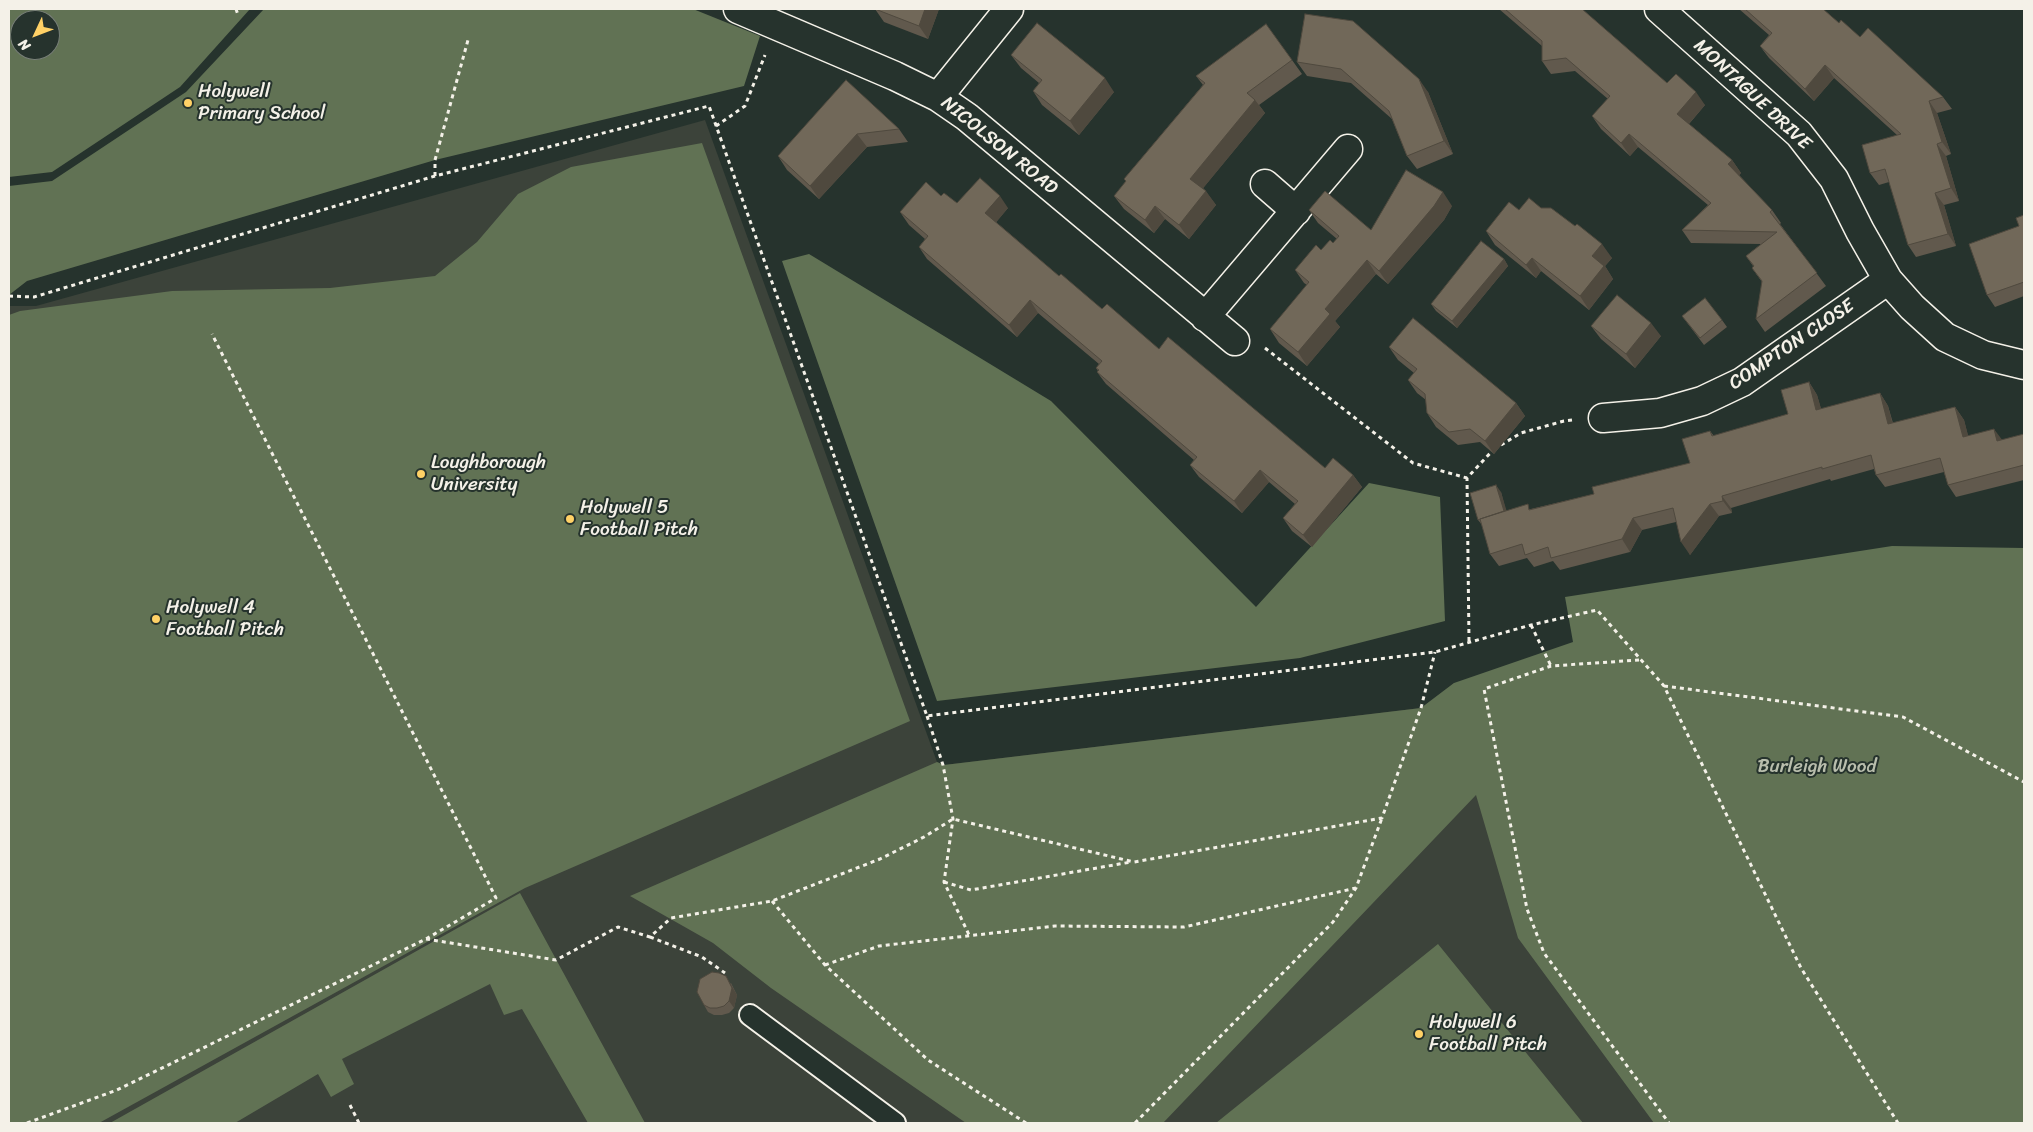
<!DOCTYPE html>
<html>
<head>
<meta charset="utf-8">
<style>
	body { margin:0 }
	#map { position:relative; width:2033px; height:1132px; overflow:hidden; background:#26332d; font-family:Sriracha,sans-serif }
	canvas { display:block }
	.frame { position:absolute; inset:0; border:10px solid #f4f1e8; pointer-events:none }
	.north { position:absolute; left:10px; top:10px; width:50px; height:50px; box-sizing:border-box; background:#26332d; border:1px solid #787f78; border-radius:50%; rotate:227deg; font-size:14px; font-weight:700; line-height:20px; text-align:center; color:#f4f1e8 }
	.north::after { content:''; display:block; margin:auto; width:18px; height:22px; background:#ffd166; clip-path:polygon(50% 0,100% 100%,50% 72%,0 100%) }
</style>
</head>
<body>
<div id="map">
<canvas width="2033" height="1132"></canvas>
<div class="frame"></div>
<div class="north">N</div>
</div>
<script>
const ctx = document.querySelector('canvas').getContext('2d');
ctx.lineJoin = 'round';
function fillPath(path, color) { ctx.fillStyle = color; ctx.fill(path, 'evenodd'); }
const toPath = rows => new Path2D(rows.map(r => 'M' + r).join(''));
function trace(path, color, width, dash) { ctx.strokeStyle = color; ctx.lineWidth = width; ctx.lineCap = dash ? 'butt' : 'round'; ctx.setLineDash(dash || []); ctx.stroke(path); }
function write(font, color, halo, rows, align = 'center') {
  ctx.font = font + ' Sriracha,sans-serif'; ctx.lineWidth = 4; ctx.setLineDash([]); ctx.textBaseline = 'middle'; ctx.strokeStyle = halo; ctx.fillStyle = color; for (const [text, x, y, turn = 0] of rows) {
    ctx.save(); ctx.translate(x, y); ctx.rotate((+turn || 0) * Math.PI / 180); ctx.textAlign = isNaN(turn) ? turn : align; if (halo) ctx.strokeText(text, 0, 0); ctx.fillText(text, 0, 0); ctx.restore();
  }
}
fillPath(toPath([
	[705,120,937,762,944,765,1421,708,1454,683,1816,1123,9,1123,9,306,36,306]
]), '#3c433a');
fillPath(toPath([
	[9,9,250,9,180,87,52,172,9,177],
	[20,20,50,20,50,50,20,50],
	[264,9,693,9,760,36,744,86,435,160,27,281,9,295,9,186,52,181,186,92],
	[702,143,910,721,525,888,99,1123,9,1123,9,315,20,311,172,291,330,288,435,276,477,242,518,194,571,167],
	[809,254,1051,401,1256,607,1369,483,1440,497,1445,621,1300,658,937,701,782,261],
	[1892,546,2024,548,2024,1123,1654,1123,1518,938,1476,795,1163,1123,966,1123,771,988,713,943,630,896,937,762,944,765,1421,708,1454,683,1573,642,1565,597],
	[520,893,645,1123,588,1123,522,1009,504,1015,490,984,342,1059,354,1084,331,1097,318,1074,235,1123,110,1123],
	[1438,944,1583,1123,1216,1123]
]), '#617254');
const service = toPath([
	[750,1015,895,1123]
]);
const minor = toPath([
	[738,9,895,76,938,97,967,117,1235,341],
	[1659,9,1799,134,1834,179,1860,231,1888,280,1912,307,1945,337,1983,355,2024,365],
	[938,97,1009,9],
	[1265,184,1296,211],
	[1205,317,1348,149],
	[1603,418,1660,413,1702,401,1742,382,1888,280]
]);
trace(service, '#f4f1e8', 24);
trace(minor, '#f4f1e8', 31);
trace(toPath([
	[236,9,238,15],
	[716,126,745,106,765,55],
	[435,176,435,160,468,40],
	[9,296,34,297,435,176,709,106,927,716,1435,652,1531,625,1597,610,1664,686,1801,968,1898,1123],
	[1265,348,1413,463,1467,478],
	[1501,445,1521,433,1564,421,1573,420],
	[1531,625,1551,666],
	[1469,641,1467,478,1494,449],
	[1639,660,1551,666,1484,689,1527,909,1544,953,1669,1123],
	[1664,686,1903,717,2024,782],
	[927,716,943,765,953,819,944,882,970,937],
	[944,882,971,890,1131,862],
	[772,901,825,965,928,1060,1026,1123],
	[650,937,702,957,725,973],
	[426,939,556,960,618,927,650,937,671,918,772,901,880,859,924,837,953,819,1134,862,1382,818,1421,708,1435,652],
	[825,965,879,946,1055,926,1184,927,1356,888],
	[350,1105,359,1123],
	[27,1123,117,1090,426,939,496,898,212,334],
	[1135,1123,1333,922,1356,888,1382,818]
]), '#f4f1e8', 3, [4, 4]);
trace(service, '#26332d', 20);
trace(minor, '#26332d', 28);
fillPath(toPath([
	[875,9,939,9,928,39,884,22],
	[1499,9,1582,9,1667,83,1705,105,1689,124,1732,160,1741,173,1739,175,1772,210,1781,223,1780,224,1826,286,1765,332,1756,319,1762,282,1752,268,1753,266,1746,256,1761,244,1691,243,1682,230,1708,205,1638,147,1630,156,1601,129,1592,116,1608,99,1575,71,1551,74,1542,61,1542,46],
	[1739,9,1823,9,1839,23,1943,97,1952,109,1937,113,1951,154,1946,156,1959,201,1944,205,1956,246,1916,257,1908,245,1889,182,1879,185,1870,173,1897,135,1834,78,1814,101,1769,58,1760,46,1769,35],
	[1305,14,1428,92,1453,154,1417,169,1407,156,1392,119,1351,83,1307,76,1297,62],
	[1011,55,1114,92,1079,135,1042,105,1033,91,1039,83,1021,68],
	[1292,60,1302,74,1259,105,1265,113,1203,188,1216,205,1189,239,1165,219,1154,233,1124,209,1114,196,1126,182,1124,179,1203,85,1196,76],
	[846,80,899,129,908,142,867,147,819,199,787,170,778,156],
	[941,196,957,203,1008,208,996,222,1059,276,1102,309,1325,468,1353,475,1362,487,1312,547,1292,531,1283,518,1295,504,1269,482,1242,513,1199,477,1190,465,1194,460,1106,384,1097,372,1098,371,1096,368,1099,364,1038,313,1017,337,927,259,919,247,925,239,909,225,900,212],
	[1452,206,1444,220,1388,284,1376,274,1335,321,1340,327,1307,366,1279,343,1270,329,1307,285,1304,283,1295,270,1321,250,1333,243,1337,239,1318,223,1309,210,1371,230],
	[1541,208,1612,258,1605,266,1613,279,1589,310,1541,271,1536,278,1495,245,1486,231],
	[2024,215,2024,296,1995,307,1987,295],
	[1504,259,1508,266,1457,328,1436,311,1431,304],
	[1682,316,1722,320,1727,327,1704,345],
	[1591,326,1661,336,1635,368,1601,339],
	[1389,347,1516,403,1525,416,1494,454,1480,442,1458,445,1436,427,1427,413,1426,400,1417,393,1408,380,1414,373,1398,360],
	[1809,382,1817,395,1821,409,1880,393,1888,406,1893,423,1955,407,1964,420,1968,436,2002,440,2024,434,2024,480,1956,497,1948,485,1944,472,1885,487,1876,475,1874,469,1831,481,1830,479,1731,508,1732,513,1719,516,1690,555,1676,522,1642,530,1630,552,1560,570,1553,561,1534,567,1527,558,1499,566,1490,554,1482,525,1478,520,1501,492,1506,511,1531,509,1594,494,1690,463,1710,431,1714,436,1788,414],
	[731,983,737,995,734,1008,729,1013,722,1015,714,1015,708,1012,704,1005]
]), '#61594d');
fillPath(toPath([
	[925,9,939,9,928,39,919,26],
	[1825,65,1834,78,1814,101,1805,89],
	[1105,78,1114,92,1079,135,1070,121],
	[1419,79,1428,92,1453,154,1444,141],
	[1696,92,1705,105,1686,127,1677,114],
	[1255,100,1265,113,1200,192,1190,179],
	[1929,101,1937,113,1951,154,1942,142],
	[857,134,867,147,819,199,810,186],
	[1629,134,1638,147,1630,156,1621,143],
	[1937,144,1946,156,1959,201,1951,188],
	[1732,160,1741,173,1738,177,1728,164],
	[1206,191,1216,205,1189,239,1179,225],
	[1443,192,1452,206,1444,220,1388,284,1379,271],
	[1935,193,1944,205,1956,246,1948,234],
	[1000,196,1008,208,994,225,985,213],
	[1155,206,1165,219,1154,233,1145,220],
	[1602,244,1612,258,1605,266,1613,279,1589,310,1580,296,1592,256],
	[1532,258,1541,271,1536,278,1526,265],
	[1504,259,1508,266,1457,328,1452,321],
	[1367,260,1376,274,1335,321,1340,327,1307,366,1298,352,1325,309],
	[1030,300,1038,313,1017,337,1009,325],
	[1651,323,1661,336,1635,368,1626,354],
	[1809,382,1817,395,1825,422,1816,410],
	[1880,393,1888,406,1896,437,1888,424],
	[1516,403,1525,416,1494,454,1485,441],
	[1955,407,1964,420,1972,450,1963,437],
	[1994,429,2003,441,1997,441],
	[1260,470,1269,482,1242,513,1234,501],
	[1353,475,1362,487,1312,547,1303,535],
	[1496,485,1501,492,1509,519,1504,512],
	[1722,496,1731,508,1732,513,1723,501],
	[1710,504,1719,516,1690,555,1681,542],
	[1633,518,1642,530,1630,552,1622,539],
	[726,976,737,995,734,1008,729,1001]
]), '#4f493e');
const building = toPath([
	[875,9,925,9,919,26,875,9],
	[1505,9,1582,9,1667,83,1676,74,1696,92,1677,114,1732,160,1728,164,1772,210,1770,212,1817,273,1756,319,1762,281,1752,268,1754,266,1746,256,1777,232,1682,230,1711,203,1629,134,1621,143,1592,116,1610,96,1566,58,1542,61,1542,41,1505,9],
	[1745,9,1823,9,1839,23,1841,20,1860,37,1868,28,1943,97,1929,101,1942,142,1937,144,1951,188,1935,193,1948,234,1908,245,1885,169,1870,173,1862,145,1901,134,1825,65,1805,89,1760,46,1772,33,1745,9],
	[1305,14,1353,21,1419,79,1444,141,1407,156,1389,111,1341,69,1297,62,1305,14],
	[1037,23,1105,78,1070,121,1033,91,1042,80,1011,55,1037,23],
	[1266,24,1292,60,1247,93,1255,100,1190,179,1206,191,1179,225,1155,206,1145,220,1114,196,1126,181,1124,179,1205,83,1196,76,1266,24],
	[846,80,899,129,857,134,810,186,778,156,846,80],
	[1406,170,1443,192,1434,206,1379,271,1367,260,1325,309,1330,314,1298,352,1270,329,1309,282,1295,270,1316,245,1321,250,1330,240,1333,243,1339,236,1309,210,1325,191,1371,230,1406,170],
	[980,178,1000,196,985,213,1059,276,1061,274,1102,309,1107,304,1159,349,1168,337,1325,468,1333,458,1353,475,1303,535,1283,518,1298,501,1260,470,1234,501,1190,465,1197,457,1097,372,1099,370,1096,368,1102,361,1030,300,1009,325,919,247,928,236,900,212,926,182,941,196,944,193,957,203,980,178],
	[1529,198,1541,208,1551,208,1575,226,1577,224,1602,244,1592,256,1604,266,1580,296,1532,258,1526,265,1486,231,1509,202,1519,210,1529,198],
	[2024,215,2024,282,1987,295,1969,244,2019,226,2016,218,2024,215],
	[1481,241,1504,259,1452,321,1431,304,1481,241],
	[1617,295,1651,323,1626,354,1591,326,1617,295],
	[1705,298,1722,320,1700,338,1682,316,1705,298],
	[1413,318,1516,403,1485,441,1470,429,1449,432,1427,413,1425,394,1408,380,1417,369,1389,347,1413,318],
	[1809,382,1816,410,1880,393,1888,424,1955,407,1963,437,1994,429,1997,441,2024,434,2024,465,1948,485,1940,458,1876,475,1871,455,1822,469,1822,467,1722,496,1723,501,1710,504,1681,542,1673,508,1633,518,1622,539,1551,558,1548,547,1525,555,1522,544,1490,554,1480,519,1528,504,1529,510,1594,494,1592,487,1690,463,1682,439,1710,431,1712,436,1788,414,1781,390,1809,382],
	[1496,485,1504,511,1480,519,1478,520,1470,493,1496,485],
	[712,972,719,973,726,976,732,988,729,1001,724,1006,717,1008,710,1008,704,1005,697,992,700,979,712,972]
]);
fillPath(building, '#716859');
trace(building, '#4f493e', 1);
for (const [x, y, r, color] of [
	[188,103,5,"#ffd166"],
	[421,474,5,"#ffd166"],
	[570,519,5,"#ffd166"],
	[156,619,5,"#ffd166"],
	[1419,1034,5,"#ffd166"]
]) { const dot = new Path2D(); dot.arc(x, y, r, 0, 2 * Math.PI); ctx.fillStyle = color; ctx.fill(dot); trace(dot, '#26332d', 2); }
write('19px', '#f4f1e8', '#26332d', [
	["Holywell",198,92],
	["Primary School",198,114],
	["Loughborough",431,463],
	["University",431,485],
	["Holywell 5",580,508],
	["Football Pitch",580,530],
	["Holywell 4",166,608],
	["Football Pitch",166,630],
	["Holywell 6",1429,1023],
	["Football Pitch",1429,1045]
], 'left');
write('19px', '#f4f1e8', '#26332d', [
	["MONTAGUE DRIVE",1752,95,43],
	["NICOLSON ROAD",999,146,39],
	["COMPTON CLOSE",1792,345,-34]
]);
write('19px', '#b9bead', '#26332d', [
	["Burleigh Wood",1817,767]
]);
</script>
</body>
</html>
